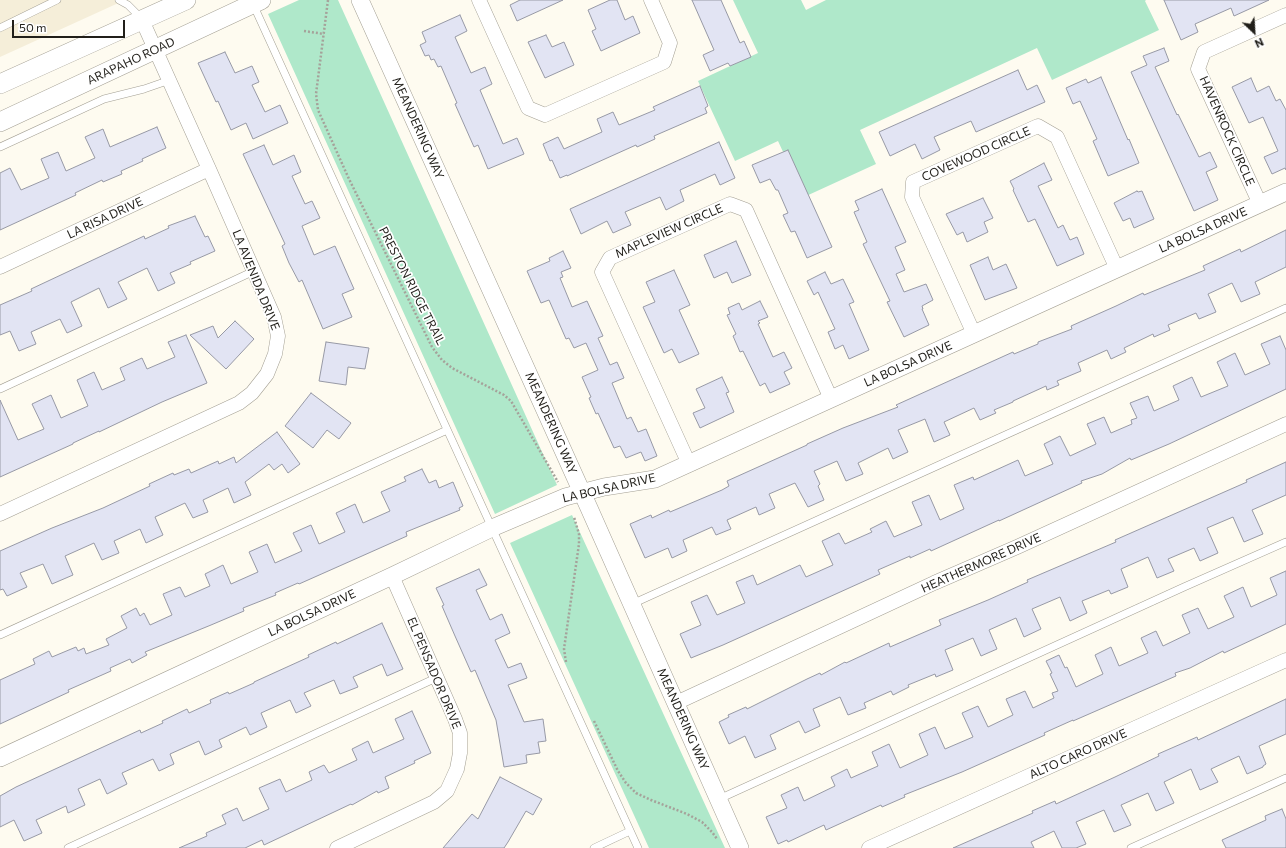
<!DOCTYPE html>
<html>
<head>
<meta charset="utf-8">
<style>
	body { margin:0 }
	#map { position:relative; width:1286px; height:848px; overflow:hidden; background:#fefbf0; font-family:Commissioner,sans-serif }
	canvas { display:block }
	.north { position:absolute; left:1234px; top:12px; width:40px; height:40px; -webkit-text-stroke:3px #fff; paint-order:stroke; rotate:155deg; font-size:11px; font-weight:700; line-height:16px; text-align:center; color:#211f1a }
	.north::after { content:''; display:block; margin:auto; width:14px; height:18px; background:#211f1a; clip-path:polygon(50% 0,100% 100%,50% 72%,0 100%) }
	.scale { position:absolute; left:12px; top:20px; width:113px; height:18px; box-sizing:border-box; border:2px solid #211f1a; border-top:0; padding-left:5px; font-size:12px; line-height:14px; white-space:nowrap; color:#211f1a; -webkit-text-stroke:3px #fff; paint-order:stroke }
</style>
</head>
<body>
<div id="map">
<canvas width="1286" height="848"></canvas>
<div class="north">N</div>
<div class="scale">50 m</div>
</div>
<script>
const ctx = document.querySelector('canvas').getContext('2d');
ctx.lineJoin = 'round';
function fillPath(path, color) { ctx.fillStyle = color; ctx.fill(path, 'evenodd'); }
const toPath = rows => new Path2D(rows.map(r => 'M' + r).join(''));
function trace(path, color, width, dash) { ctx.strokeStyle = color; ctx.lineWidth = width; ctx.lineCap = dash ? 'butt' : 'round'; ctx.setLineDash(dash || []); ctx.stroke(path); }
function write(font, color, halo, rows, align = 'center') {
  ctx.font = font + ' Commissioner,sans-serif'; ctx.lineWidth = 3.5; ctx.setLineDash([]); ctx.textBaseline = 'middle'; ctx.strokeStyle = halo; ctx.fillStyle = color; for (const [text, x, y, turn = 0] of rows) {
    ctx.save(); ctx.translate(x, y); ctx.rotate((+turn || 0) * Math.PI / 180); ctx.textAlign = isNaN(turn) ? turn : align; if (halo) ctx.strokeText(text, 0, 0); ctx.fillText(text, 0, 0); ctx.restore();
  }
}
fillPath(toPath([
	[0,0,125,0,0,57]
]), '#f5eed9');
fillPath(toPath([
	[299,0,338,0,557,485,495,514,268,14],
	[733,0,801,0,806,10,826,0,1146,0,1145,1,1159,30,1052,80,1037,48,860,130,876,164,804,197,778,141,735,161,698,81,758,53],
	[572,515,725,848,649,848,510,543]
]), '#afe8ca');
const building = toPath([
	[520,0,563,0,517,21,510,5,520,0],
	[610,0,617,0,625,20,633,16,640,33,601,51,592,31,596,29,588,10,610,0],
	[692,0,721,0,740,43,744,41,751,57,730,66,728,63,710,71,703,55,714,50,692,0],
	[1164,0,1269,0,1234,16,1231,8,1195,24,1198,32,1181,40,1164,0],
	[460,15,467,31,455,37,471,73,485,67,492,84,480,90,503,144,517,138,524,154,488,169,478,145,474,147,455,104,457,103,441,66,438,67,434,59,431,60,429,55,425,56,420,45,426,42,422,32,460,15],
	[546,35,552,47,564,42,574,65,545,78,528,42,546,35],
	[1164,48,1169,61,1155,67,1177,115,1178,114,1199,157,1210,152,1217,167,1206,172,1218,200,1194,211,1131,72,1147,65,1143,56,1164,48],
	[225,52,235,73,252,66,259,82,252,85,265,112,280,105,288,123,253,139,246,123,231,130,218,101,216,102,198,63,225,52],
	[1018,70,1027,90,1037,85,1045,102,976,132,971,121,934,137,940,150,922,159,915,144,890,156,879,132,1018,70],
	[1101,77,1128,140,1129,139,1139,163,1108,176,1093,141,1097,139,1080,101,1073,104,1066,88,1086,79,1088,83,1101,77],
	[1251,78,1257,92,1269,86,1276,101,1280,99,1286,110,1286,170,1285,168,1272,174,1264,157,1278,151,1263,117,1249,123,1232,87,1251,78],
	[700,86,708,106,705,108,707,113,654,136,655,139,637,147,636,145,567,176,567,175,560,178,552,160,550,161,543,144,558,137,564,149,602,132,597,119,613,112,619,125,655,110,653,107,700,86],
	[157,127,166,148,142,159,143,161,121,171,122,174,103,182,102,180,75,193,76,195,0,230,0,173,10,168,21,190,49,178,41,159,58,152,66,171,95,158,85,137,103,129,110,147,157,127],
	[719,142,735,178,720,185,715,174,680,190,684,201,666,210,660,197,625,212,631,225,613,233,607,221,581,234,570,209,719,142],
	[264,145,273,165,294,155,301,172,292,176,305,204,312,201,320,218,302,226,314,255,335,246,354,289,342,294,352,317,323,329,302,280,299,282,289,263,282,246,285,244,243,154,264,145],
	[788,150,832,247,807,258,795,231,791,232,783,215,788,213,778,190,776,190,770,179,760,183,752,165,788,150],
	[1044,163,1052,180,1038,186,1058,228,1063,225,1070,240,1077,237,1084,254,1057,266,1035,219,1028,222,1013,190,1014,189,1010,181,1044,163],
	[882,189,906,242,895,247,905,270,896,274,904,292,926,284,933,300,922,306,923,309,922,309,929,325,904,337,887,302,890,301,863,244,867,242,854,212,859,210,855,201,882,189],
	[1137,191,1138,192,1142,191,1154,219,1134,228,1130,218,1123,221,1114,203,1137,191],
	[983,198,993,218,984,222,988,232,967,242,963,232,957,235,946,214,983,198],
	[195,216,205,237,208,236,215,251,190,262,191,264,170,273,175,283,158,291,147,268,118,282,127,299,108,308,99,288,71,302,82,326,67,333,60,319,31,332,36,344,19,351,10,331,0,335,0,305,32,291,31,289,144,236,145,239,169,228,168,226,195,216],
	[1286,230,1286,267,1255,282,1260,294,1241,302,1232,283,1208,294,1216,312,1199,319,1196,313,1168,325,1170,330,1154,337,1153,334,1124,348,1126,352,1111,359,1107,350,1078,363,1081,371,1057,381,1059,385,1047,390,1046,386,1013,401,1013,402,994,410,996,413,980,420,974,408,944,422,950,435,934,442,925,419,898,430,908,452,893,459,888,448,858,463,863,474,846,481,837,461,814,471,820,484,818,486,824,500,808,507,795,483,769,494,775,508,759,515,756,507,727,520,731,529,716,535,712,527,683,540,687,551,672,558,668,548,645,558,630,524,651,515,652,518,669,510,670,512,722,490,729,486,727,481,807,445,807,444,843,428,898,407,896,405,1013,352,1014,354,1038,344,1038,342,1072,329,1071,326,1116,306,1143,293,1144,295,1205,270,1203,266,1240,249,1241,252,1286,230],
	[736,241,751,275,732,283,727,272,714,278,704,255,736,241],
	[563,251,571,268,561,272,563,277,560,278,572,307,587,301,603,336,598,338,610,365,617,362,624,378,612,383,627,419,631,417,638,432,646,429,657,456,645,461,641,452,626,458,620,446,614,448,598,413,596,414,589,398,591,397,582,377,598,370,586,343,574,348,569,338,566,339,549,300,541,303,527,271,550,261,549,258,563,251],
	[988,257,993,270,1006,264,1017,288,985,300,970,265,988,257],
	[674,270,690,305,679,310,699,354,679,363,672,349,664,353,643,307,655,302,646,282,674,270],
	[825,272,831,284,843,279,854,302,849,304,869,350,849,359,843,345,835,349,828,332,835,329,818,292,814,295,807,281,825,272],
	[760,301,768,317,758,321,760,323,758,324,773,357,784,352,792,368,784,372,790,384,770,393,765,383,760,386,743,351,740,352,733,336,736,334,727,315,730,314,728,308,739,303,742,310,760,301],
	[235,321,254,339,226,369,190,335,213,326,218,338,235,321],
	[186,335,207,383,162,402,99,432,99,431,73,443,73,444,0,477,0,400,18,440,44,429,32,404,51,395,61,418,88,406,77,380,94,372,102,390,125,380,120,368,142,358,147,369,175,357,168,342,186,335],
	[1280,336,1286,350,1286,389,1169,444,1131,460,1130,458,1102,474,1081,481,1082,483,999,521,999,520,931,551,930,549,910,558,910,556,878,570,880,574,723,645,691,658,680,634,701,625,691,602,707,595,717,615,745,603,736,582,753,575,757,585,800,565,806,577,833,565,822,541,839,533,845,544,872,532,870,529,886,521,894,537,922,525,912,502,929,495,940,520,964,509,954,485,973,477,974,480,1018,460,1025,476,1053,464,1044,444,1060,436,1070,456,1096,444,1087,424,1104,417,1111,433,1132,424,1131,420,1137,418,1130,403,1148,396,1154,411,1179,400,1173,386,1192,377,1201,397,1228,386,1217,362,1235,353,1245,375,1270,364,1261,344,1280,336],
	[326,342,369,348,365,369,348,367,346,385,319,381,326,342],
	[722,377,729,392,726,393,734,412,700,428,693,413,705,408,696,389,722,377],
	[311,393,351,423,339,439,327,430,313,448,285,426,311,393],
	[277,432,300,464,288,473,282,464,274,470,269,464,245,482,251,495,234,503,228,488,203,500,208,512,193,518,185,503,155,517,163,535,146,543,140,529,114,541,119,553,102,560,94,543,65,556,73,575,52,584,43,564,20,573,27,587,7,596,3,589,0,590,0,551,52,528,103,508,150,486,149,484,173,473,174,475,189,469,191,473,218,461,219,464,234,457,236,463,277,432],
	[1286,462,1286,495,1252,510,1263,534,1244,542,1233,517,1207,528,1218,553,1200,561,1194,548,1168,559,1174,571,1157,578,1148,557,1121,569,1128,587,1111,594,1109,590,1082,601,1087,613,1070,621,1060,597,1032,609,1041,629,1024,637,1016,618,989,630,997,649,981,656,973,638,945,650,953,670,936,677,935,674,908,685,909,687,893,695,891,691,864,703,866,708,848,715,840,697,813,709,820,726,805,733,799,721,770,735,776,749,755,758,745,736,729,744,719,722,729,717,728,715,746,707,747,709,807,679,820,673,821,675,845,662,846,663,889,643,890,647,941,625,939,620,988,600,1028,582,1027,580,1116,542,1115,540,1247,482,1246,480,1286,462],
	[422,469,429,483,436,480,439,488,453,482,463,506,459,508,460,510,406,532,407,536,299,584,298,583,275,593,276,595,243,608,244,611,211,625,145,652,147,655,132,663,130,659,110,668,111,671,68,690,69,692,0,724,0,680,35,664,33,659,49,651,52,657,76,647,78,651,84,648,86,654,109,645,106,639,127,628,121,616,136,608,140,616,144,613,150,625,172,615,163,594,180,587,185,597,210,586,205,574,223,565,231,584,258,572,249,552,267,544,275,563,302,551,293,533,311,525,319,544,345,532,336,513,355,504,363,523,390,511,381,492,406,481,404,477,422,469],
	[479,569,487,585,476,590,490,620,502,614,510,633,495,640,508,668,521,663,527,678,508,685,524,722,543,719,546,741,538,742,540,753,526,755,527,763,504,767,496,720,475,670,471,672,455,636,442,606,444,605,436,588,479,569],
	[1286,571,1286,624,1224,653,1223,651,1190,668,1175,673,1176,676,1073,721,1073,720,1044,733,1045,735,962,772,904,795,905,797,882,807,881,805,826,830,824,825,788,842,787,840,778,844,766,817,787,808,781,795,798,787,804,801,835,786,831,777,847,769,851,778,878,766,872,752,889,744,900,768,928,755,919,734,935,727,945,749,973,737,962,713,978,706,988,727,1013,715,1006,699,1025,691,1033,708,1054,698,1052,693,1058,691,1050,674,1052,673,1046,661,1059,655,1065,668,1067,667,1076,687,1103,674,1095,655,1111,647,1119,666,1148,653,1141,638,1156,631,1163,646,1190,633,1182,615,1198,608,1208,629,1234,617,1224,596,1243,587,1251,607,1277,595,1270,578,1286,571],
	[382,623,403,669,387,676,382,664,353,677,358,687,340,694,334,680,304,693,311,706,296,713,290,700,261,713,267,727,250,735,246,727,219,740,222,747,205,755,199,741,170,754,174,764,159,771,153,759,122,773,127,784,107,794,100,779,78,789,85,805,68,813,66,806,36,820,42,833,24,841,14,820,0,827,0,796,16,787,140,730,141,733,163,723,162,721,187,709,189,713,211,703,210,700,228,692,229,694,254,683,254,682,309,657,308,655,336,642,337,644,382,623],
	[1286,699,1286,734,1259,746,1266,764,1263,766,1263,767,1247,774,1239,756,1211,769,1218,782,1200,790,1191,769,1164,782,1174,803,1156,811,1148,793,1121,805,1131,825,1114,832,1104,810,1076,822,1086,844,1076,848,1062,848,1054,831,1031,842,1034,848,953,848,1033,813,1032,811,1055,801,1056,804,1115,777,1159,756,1158,754,1197,737,1198,740,1286,699],
	[412,711,431,753,414,761,415,763,385,777,389,788,378,793,377,791,352,805,351,804,264,845,262,840,245,848,179,848,207,836,206,833,226,824,222,815,237,808,243,821,269,809,259,788,280,779,286,792,312,780,309,772,324,765,329,773,357,760,352,749,368,741,373,753,404,739,395,719,412,711],
	[500,777,542,799,533,815,526,811,508,842,504,848,443,848,472,814,478,819,500,777],
	[1282,809,1286,819,1286,848,1226,848,1222,840,1266,820,1265,816,1282,809]
]);
fillPath(building, '#e2e4f3');
trace(building, '#9799a5', 1);
const service = toPath([
	[119,0,128,5,142,19],
	[253,4,638,848],
	[0,28,57,0],
	[0,147,104,99,144,89,170,80],
	[0,389,254,271],
	[632,604,1286,308],
	[0,635,447,430],
	[719,799,1184,587,1286,542],
	[68,848,436,678],
	[594,848,630,831],
	[1131,848,1286,778]
]);
const minor = toPath([
	[479,0,528,108,545,115,664,62,670,43,651,0],
	[1260,204,1198,69,1204,52,1286,15],
	[0,267,209,169],
	[974,334,912,197,913,182,1038,126,1057,137,1117,269],
	[689,464,602,272,610,258,730,204,746,210,831,399],
	[0,514,239,403,252,393,267,374,275,354,278,336,274,317,209,169,142,20],
	[676,703,934,583,1017,547,1286,424],
	[337,848,434,802,447,791,457,769,460,753,460,733,455,719,392,576],
	[869,848,1286,660]
]);
const tertiary = toPath([
	[360,0,589,508,740,848],
	[0,758,392,576,492,528,565,497,604,487,655,479,1286,192]
]);
const secondary = toPath([
	[0,84,186,0],
	[0,122,261,0]
]);
trace(service, '#a39f93', 8);
trace(minor, '#a39f93', 15);
trace(tertiary, '#a39f93', 18);
trace(secondary, '#a39f93', 20);
trace(toPath([
	[328,0,316,94,318,110,349,179,432,347,442,360,452,368,504,395,511,401,558,482],
	[304,31,324,34],
	[566,662,564,649,579,544,579,534,574,517],
	[594,721,618,771,626,783,636,793,651,800,687,814,702,822,712,832,717,839]
]), '#a5a29a', 2.5, [2, 2]);
trace(service, '#fff', 7);
trace(minor, '#fff', 14);
trace(tertiary, '#fff', 17);
trace(secondary, '#fff', 19);
write('12px', '#211f1a', '#fff', [
	["ARAPAHO ROAD",131,61,-25],
	["MEANDERING WAY",418,128,66],
	["HAVENROCK CIRCLE",1227,131,66],
	["COVEWOOD CIRCLE",976,154,-24],
	["LA RISA DRIVE",105,218,-25],
	["LA BOLSA DRIVE",1203,230,-24],
	["MAPLEVIEW CIRCLE",669,231,-24],
	["LA AVENIDA DRIVE",256,280,68],
	["PRESTON RIDGE TRAIL",412,286,63],
	["LA BOLSA DRIVE",908,364,-24],
	["MEANDERING WAY",551,423,66],
	["LA BOLSA DRIVE",609,488,-13],
	["HEATHERMORE DRIVE",981,563,-24],
	["LA BOLSA DRIVE",312,613,-25],
	["EL PENSADOR DRIVE",434,673,67],
	["MEANDERING WAY",683,719,66],
	["ALTO CARO DRIVE",1078,754,-24]
]);
</script>
</body>
</html>
